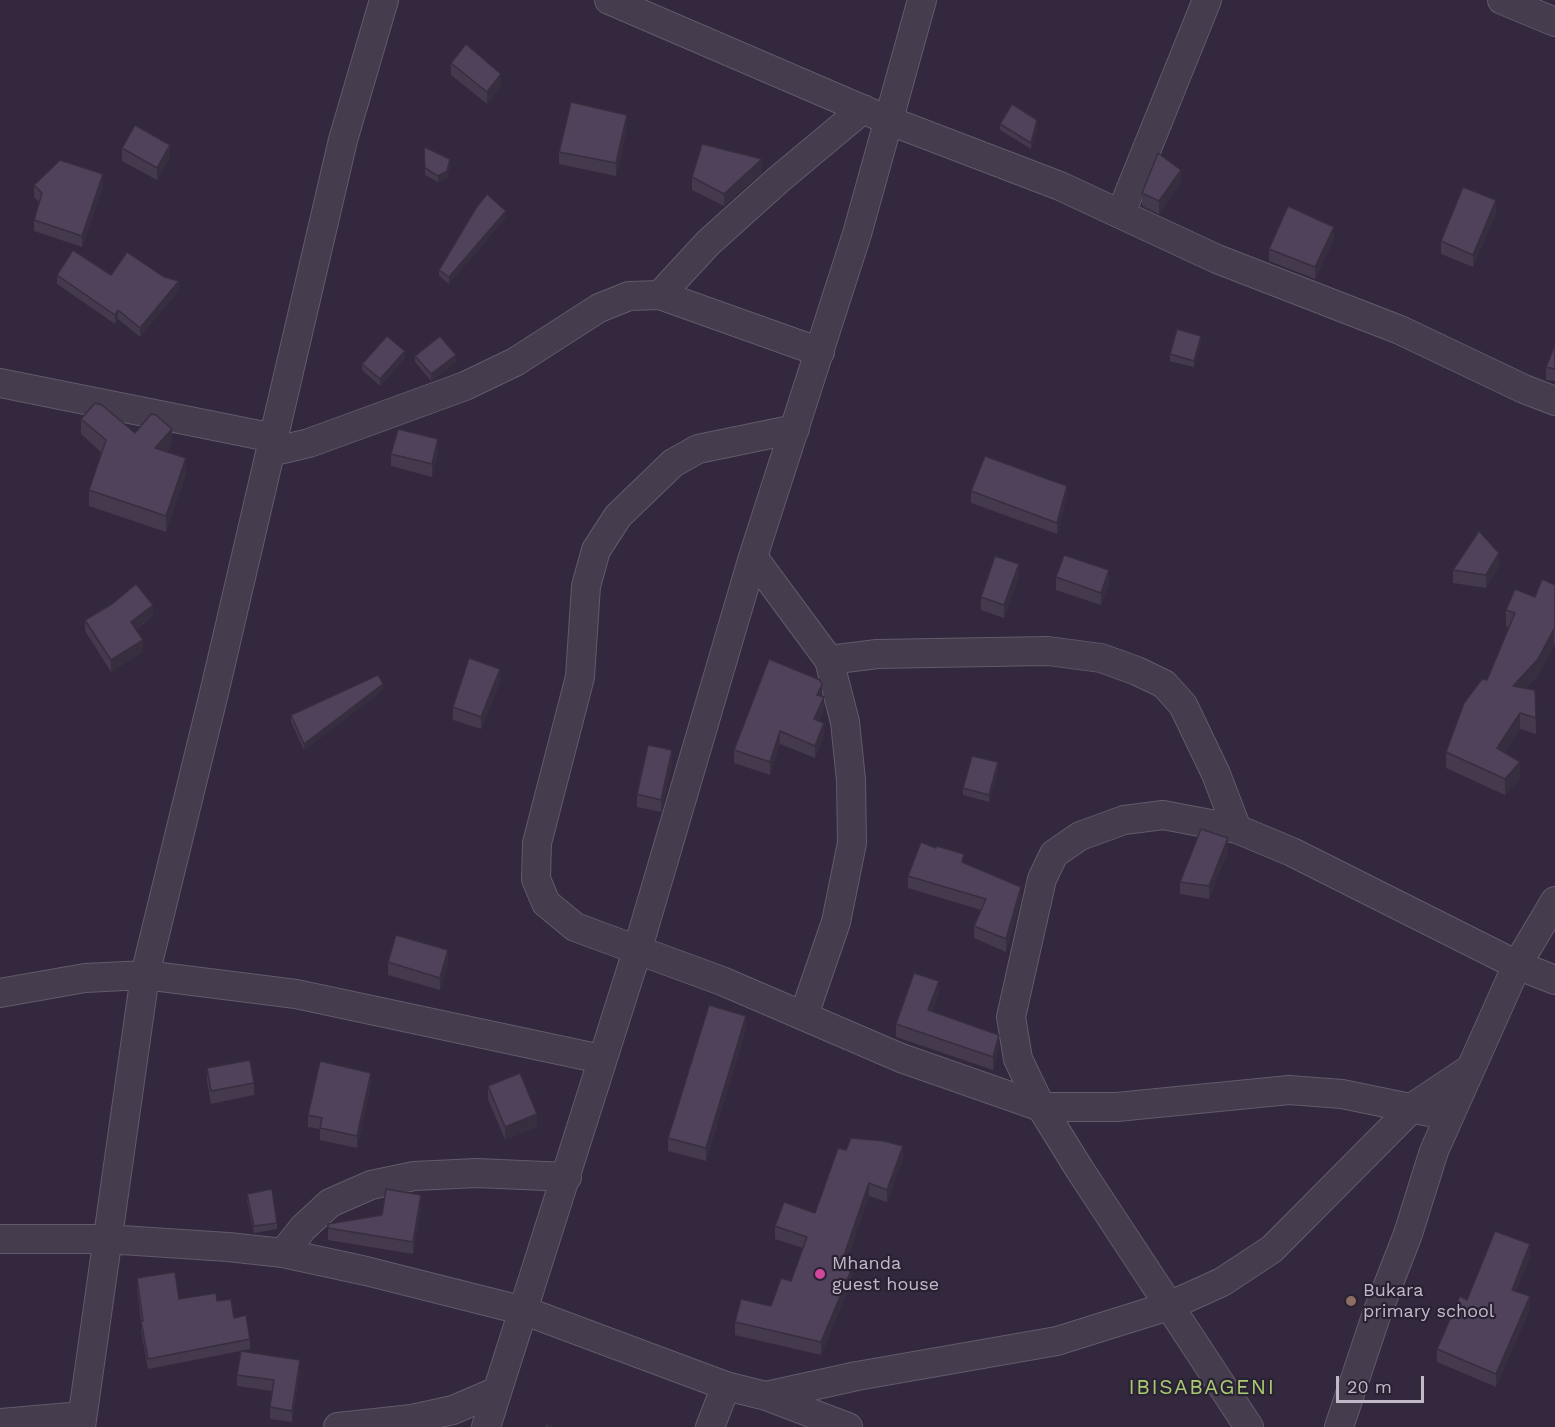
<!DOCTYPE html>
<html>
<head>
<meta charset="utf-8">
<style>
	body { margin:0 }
	#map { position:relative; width:1555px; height:1427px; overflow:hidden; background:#33283d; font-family:"Work Sans",sans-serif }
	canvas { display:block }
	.scale { position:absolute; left:1336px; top:1376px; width:88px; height:27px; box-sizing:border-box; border:3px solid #c1b8c8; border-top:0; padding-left:8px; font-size:18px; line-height:21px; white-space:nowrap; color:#c1b8c8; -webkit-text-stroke:4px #2a2133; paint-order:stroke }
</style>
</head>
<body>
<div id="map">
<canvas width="1555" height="1427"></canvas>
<div class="scale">20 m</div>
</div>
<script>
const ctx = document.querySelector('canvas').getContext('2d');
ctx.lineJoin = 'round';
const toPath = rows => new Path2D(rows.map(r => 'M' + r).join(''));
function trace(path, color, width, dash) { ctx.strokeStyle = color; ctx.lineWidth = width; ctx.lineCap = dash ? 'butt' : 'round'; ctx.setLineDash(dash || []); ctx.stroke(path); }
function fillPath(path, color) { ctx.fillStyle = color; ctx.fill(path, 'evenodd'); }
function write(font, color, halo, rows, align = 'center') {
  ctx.font = font + ' "Work Sans",sans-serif'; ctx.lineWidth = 4.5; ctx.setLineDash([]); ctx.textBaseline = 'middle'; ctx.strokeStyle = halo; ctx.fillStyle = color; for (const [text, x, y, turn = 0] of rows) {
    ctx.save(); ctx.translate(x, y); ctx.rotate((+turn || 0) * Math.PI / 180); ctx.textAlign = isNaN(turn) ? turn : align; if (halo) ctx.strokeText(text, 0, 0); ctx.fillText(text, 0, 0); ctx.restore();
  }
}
const minor = toPath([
	[609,0,890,121,1060,186,1217,259,1400,330,1524,389,1555,401],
	[1502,0,1555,22],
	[1121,213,1207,0],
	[660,295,708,243,778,180,863,109],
	[0,383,274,438],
	[795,429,698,449,673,463,618,516,596,550,586,586,580,677,537,843,536,879,546,903,575,927,722,981,901,1058,1041,1107,1117,1107,1289,1090,1342,1094,1449,1116],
	[271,452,309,443,465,386,515,362,599,308,629,296,660,295,820,352],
	[753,557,829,660,845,722,851,780,852,843,836,922,804,1015],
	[829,660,877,654,1048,651,1101,658,1137,671,1164,684,1183,705,1216,774,1237,829],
	[0,993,85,978,145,975,296,994,601,1059],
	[0,1239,106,1239,228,1247,283,1253,366,1271,525,1311,726,1386,766,1396,848,1427],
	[283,1253,303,1228,330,1203,371,1185,414,1176,477,1173,567,1177],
	[766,1396,857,1376,1057,1341,1169,1306,1222,1282,1272,1249,1413,1107,1470,1069],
	[0,1423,82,1416],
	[81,1427,145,975,215,689,343,140,384,0],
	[338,1427,412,1419,453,1410,497,1391],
	[486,1427,638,948,753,557,857,234,922,0],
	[710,1427,726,1386],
	[1249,1427,1080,1170,1041,1107,1018,1059,1011,1017,1042,879,1054,854,1080,836,1124,820,1163,815,1237,829,1292,852,1517,965,1555,980],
	[1339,1427,1376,1316,1408,1234,1434,1151,1517,965,1555,901]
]);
trace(minor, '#635a6b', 30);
trace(minor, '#453c4e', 28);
fillPath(toPath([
	[451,63,501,87,487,104,451,75],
	[1000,124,1037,127,1031,149,1000,130],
	[627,128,616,176,559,164,559,152],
	[424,147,450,165,447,178,438,182,425,175],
	[122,148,170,157,157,180,122,161],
	[762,172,724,206,692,190,692,177],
	[1181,183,1159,214,1142,206,1142,193],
	[34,185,103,186,82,247,34,231,34,220,39,202,34,197],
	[1496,213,1473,267,1441,254,1441,241],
	[506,217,449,284,439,276,439,270],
	[1334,239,1315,279,1269,261,1269,249],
	[57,275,111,275,179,290,140,337,118,319,115,324,57,284],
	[1201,342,1194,367,1170,361,1170,354],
	[1555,345,1555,381,1546,380,1546,367],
	[415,356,456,362,431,381,415,362],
	[405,358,380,386,362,370,362,364],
	[81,419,172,444,166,452,186,474,166,532,89,506,89,490,101,452,81,434],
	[438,452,432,477,391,466,391,454],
	[971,491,1067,497,1057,534,971,503],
	[1499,566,1486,588,1453,583,1453,570],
	[1019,577,1004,618,981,610,981,597],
	[1056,577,1109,583,1101,605,1056,590],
	[1555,585,1555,645,1554,645,1538,676,1526,688,1535,690,1536,734,1520,729,1504,753,1520,778,1505,795,1446,768,1446,752,1487,680,1509,627,1506,626,1506,610,1535,597],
	[153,616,136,630,143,652,111,672,85,631,85,620],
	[500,682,481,729,453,720,453,707],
	[383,690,304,750,291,722,291,715],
	[822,696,824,710,819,721,824,736,815,758,780,744,770,775,734,763,734,750],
	[672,763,661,812,637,807,637,794],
	[998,769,989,802,963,795,963,788],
	[1228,851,1209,899,1180,894,1180,882],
	[964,863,1021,899,1006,952,974,938,974,926,981,910,908,888,908,876],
	[388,962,448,963,440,990,388,975],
	[939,994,932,1012,999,1047,993,1070,896,1037,896,1024],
	[746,1029,706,1161,668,1151,668,1138],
	[207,1068,254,1083,254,1095,211,1104,207,1081],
	[371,1084,357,1148,320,1140,320,1129,308,1127,308,1115],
	[488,1086,537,1127,505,1140,488,1099],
	[846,1150,903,1159,887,1202,869,1196,845,1266,852,1281,821,1355,735,1335,735,1322,771,1306,791,1281,803,1248,775,1239,775,1226,815,1213],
	[247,1194,277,1223,277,1229,254,1233,247,1201],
	[421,1207,413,1254,328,1240,328,1224],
	[1530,1257,1516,1291,1530,1309,1496,1387,1437,1362,1437,1349,1467,1300],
	[137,1278,179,1299,217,1301,234,1318,250,1339,250,1349,241,1351,300,1371,292,1422,270,1419,270,1407,272,1391,237,1386,237,1375,241,1351,148,1369,141,1331,141,1321,137,1288]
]), '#44394d');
fillPath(toPath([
	[501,74,501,87,487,104,487,92],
	[627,115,627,128,616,176,616,163],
	[1037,120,1037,127,1031,149,1031,143],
	[170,145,170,157,157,180,157,168],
	[450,159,450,165,447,178,438,182,438,176],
	[762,159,762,172,724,206,724,194],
	[1181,170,1181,183,1159,214,1159,201],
	[103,174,103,186,82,247,82,236],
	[1496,200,1496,213,1473,267,1473,255],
	[506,211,506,217,449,284,449,277],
	[1334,227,1334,239,1315,279,1315,267],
	[179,281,179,290,140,337,140,328],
	[118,310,118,319,115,324,115,315],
	[1201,336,1201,342,1194,367,1194,361],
	[405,351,405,358,380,386,380,379],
	[456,355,456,362,431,381,431,374],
	[172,429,172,444,155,464,155,448],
	[438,439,438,452,432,477,432,464],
	[186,458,186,474,166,532,166,516],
	[1067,486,1067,497,1057,534,1057,523],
	[1499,553,1499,566,1486,588,1486,575],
	[1019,564,1019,577,1004,618,1004,605],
	[1109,570,1109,583,1101,605,1101,593],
	[153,605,153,616,131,633,131,622],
	[1554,629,1554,645,1538,676,1513,702,1513,686],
	[143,640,143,652,111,672,111,660],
	[500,669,500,682,481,729,481,717],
	[383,684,383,690,304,750,304,744],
	[822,685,822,698,817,695],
	[824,697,824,710,814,732,814,719],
	[1520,713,1520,729,1497,764,1497,748],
	[824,723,824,736,815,758,815,746],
	[780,731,780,744,770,775,770,762],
	[672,750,672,763,661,812,661,800],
	[998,762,998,769,989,802,989,795],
	[1520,762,1520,778,1505,795,1505,779],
	[1228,838,1228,851,1209,899,1209,886],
	[1021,887,1021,899,1006,952,1006,939],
	[448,950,448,963,440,990,440,978],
	[939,981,939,994,928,1023,928,1010],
	[746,1016,746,1029,706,1161,706,1148],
	[999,1035,999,1047,993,1070,993,1057],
	[371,1073,371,1084,357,1148,357,1136],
	[537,1114,537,1127,505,1140,505,1127],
	[903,1146,903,1159,887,1202,887,1190],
	[869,1183,869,1196,841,1277,841,1264],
	[421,1195,421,1207,413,1254,413,1242],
	[1530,1244,1530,1257,1512,1302,1512,1290],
	[852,1268,852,1281,821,1355,821,1342],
	[1530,1296,1530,1309,1496,1387,1496,1374],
	[300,1360,300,1371,292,1422,292,1411]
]), '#372e3f');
const building = toPath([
	[466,44,501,74,487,92,451,63,466,44],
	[571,102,627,115,616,163,559,152,571,102],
	[1012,104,1037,120,1031,143,1000,124,1012,104],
	[135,125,170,145,157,168,122,148,135,125],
	[702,144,762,159,724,194,692,177,702,144],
	[424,147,450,159,447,171,438,176,425,168,424,147],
	[1158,153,1181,170,1159,201,1142,193,1158,153],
	[60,160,103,174,82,236,34,220,42,193,34,185,60,160],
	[1463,187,1496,200,1473,255,1441,241,1463,187],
	[487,194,506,211,449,277,439,270,476,208,487,194],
	[1288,206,1334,227,1315,267,1269,249,1288,206],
	[73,250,111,275,127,252,164,277,179,281,140,328,118,310,115,315,57,275,73,250],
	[1177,329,1201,336,1194,361,1170,354,1177,329],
	[387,336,405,351,380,379,362,364,387,336],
	[440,336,456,355,431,374,415,356,440,336],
	[1555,345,1555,369,1546,367,1555,345],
	[95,403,102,405,135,433,151,414,156,415,172,429,155,448,186,458,166,516,89,490,106,440,81,419,95,403],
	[398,429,438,439,432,464,391,454,398,429],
	[985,456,1067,486,1057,523,971,491,985,456],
	[1479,531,1499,553,1486,575,1453,570,1479,531],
	[1064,555,1109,570,1101,593,1056,577,1064,555],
	[995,556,1019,564,1004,605,981,597,995,556],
	[1542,579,1555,585,1555,629,1554,629,1538,659,1513,686,1535,690,1536,718,1520,713,1497,748,1520,762,1505,779,1446,752,1464,703,1482,679,1487,680,1515,613,1506,610,1515,589,1535,597,1542,579],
	[136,584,153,605,131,622,143,640,111,660,85,620,112,604,136,584],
	[469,658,500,669,481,717,453,707,469,658],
	[769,659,820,680,822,685,817,695,824,697,814,719,824,723,815,746,780,731,770,762,734,750,769,659],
	[378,675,383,684,304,744,291,715,378,675],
	[648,745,672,750,661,800,637,794,648,745],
	[972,756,998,762,989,795,963,788,972,756],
	[1201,829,1228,838,1209,886,1180,882,1201,829],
	[921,842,936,848,937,846,964,854,962,862,1021,887,1006,939,974,926,986,899,908,876,921,842],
	[396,935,448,950,440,978,388,962,396,935],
	[914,973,939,981,928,1010,999,1035,993,1057,896,1024,914,973],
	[709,1005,746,1016,706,1148,668,1138,709,1005],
	[250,1060,254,1083,211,1091,207,1068,250,1060],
	[320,1061,371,1073,357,1136,320,1128,322,1118,308,1115,320,1061],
	[520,1073,537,1114,505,1127,488,1086,520,1073],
	[851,1138,884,1141,903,1146,887,1190,869,1183,841,1264,852,1268,821,1342,735,1322,741,1299,771,1306,781,1278,791,1281,807,1237,775,1226,784,1202,815,1213,838,1148,846,1150,851,1138],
	[272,1189,277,1223,254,1226,247,1194,272,1189],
	[386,1189,421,1195,413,1242,328,1228,328,1224,382,1215,386,1189],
	[1495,1231,1530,1244,1512,1290,1530,1296,1496,1374,1437,1349,1460,1296,1467,1300,1495,1231],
	[175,1272,179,1299,216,1293,217,1301,231,1299,234,1318,246,1315,250,1339,148,1359,141,1321,143,1321,137,1278,175,1272],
	[241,1351,300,1360,292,1411,270,1407,274,1380,237,1375,241,1351],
	[546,1424,553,1427,545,1427,546,1424]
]);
fillPath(building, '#4f425a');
trace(building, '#372e3f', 1.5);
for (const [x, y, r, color] of [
	[820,1274,6,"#d1479c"],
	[1351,1301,6,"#8d6e63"]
]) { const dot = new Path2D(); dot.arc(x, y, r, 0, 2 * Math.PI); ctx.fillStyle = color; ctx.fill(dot); trace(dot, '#2a2133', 2); }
write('18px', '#c1b8c8', '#2a2133', [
	["Mhanda",832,1264],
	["guest house",832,1285],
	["Bukara",1363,1291],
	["primary school",1363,1312]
], 'left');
ctx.letterSpacing = '1.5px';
write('21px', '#a9ca72', '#2a2133', [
	["IBISABAGENI",1202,1388]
]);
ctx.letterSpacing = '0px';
</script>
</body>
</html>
